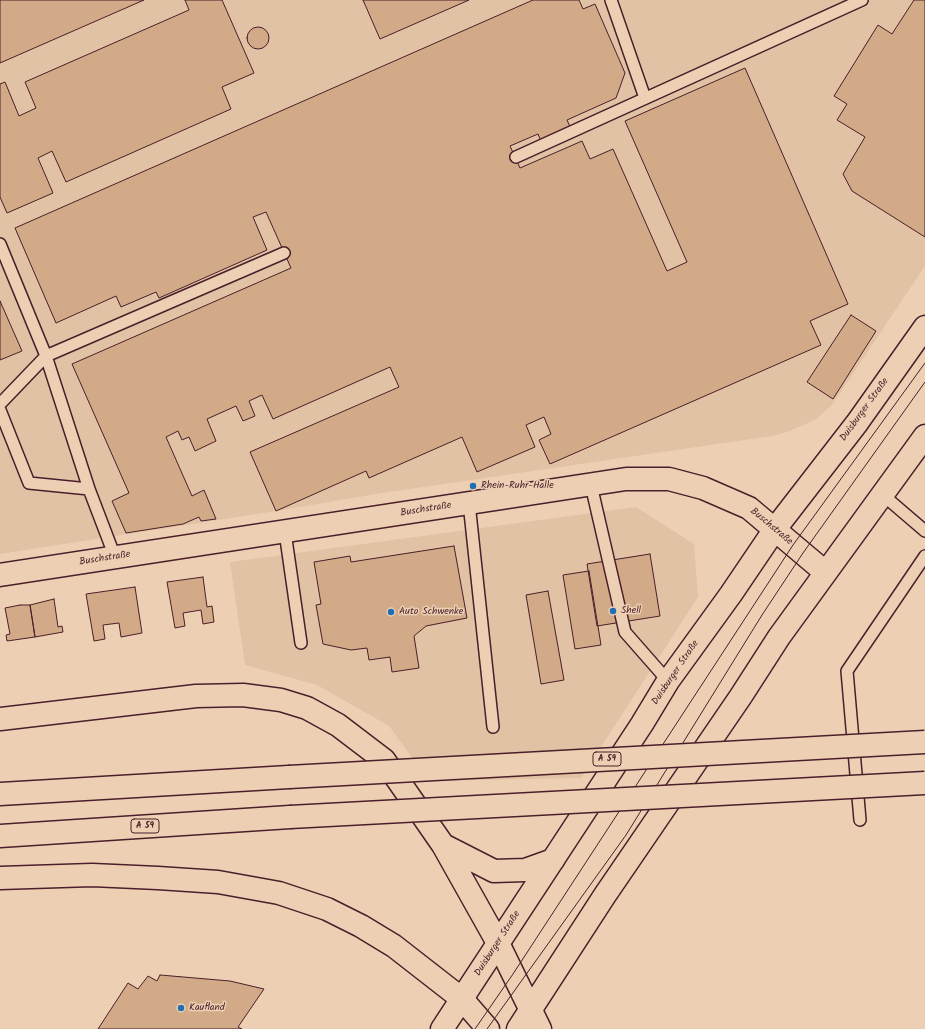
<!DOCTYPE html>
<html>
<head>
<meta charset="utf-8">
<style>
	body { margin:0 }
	canvas { display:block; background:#edd0b3 }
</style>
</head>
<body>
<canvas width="925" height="1029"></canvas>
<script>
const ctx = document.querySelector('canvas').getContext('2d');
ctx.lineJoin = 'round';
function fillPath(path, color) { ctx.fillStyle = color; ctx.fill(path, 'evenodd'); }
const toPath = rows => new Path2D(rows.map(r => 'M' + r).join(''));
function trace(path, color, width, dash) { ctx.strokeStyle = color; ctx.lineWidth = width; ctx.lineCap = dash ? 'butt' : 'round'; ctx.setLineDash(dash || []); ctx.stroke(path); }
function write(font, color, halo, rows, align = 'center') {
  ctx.font = font + ' Kalam,sans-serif'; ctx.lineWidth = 3; ctx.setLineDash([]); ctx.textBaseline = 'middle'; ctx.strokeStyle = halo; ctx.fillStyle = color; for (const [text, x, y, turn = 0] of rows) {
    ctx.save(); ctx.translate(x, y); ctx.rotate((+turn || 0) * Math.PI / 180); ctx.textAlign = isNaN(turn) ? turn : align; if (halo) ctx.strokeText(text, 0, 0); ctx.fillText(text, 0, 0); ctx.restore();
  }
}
fillPath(toPath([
	[0,0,925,0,925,266,832,405,815,420,787,432,772,436,383,493,276,511,0,554],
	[636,507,694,544,698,597,581,778,429,781,389,726,317,685,245,665,230,562]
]), '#e2c2a4');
const building = toPath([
	[0,0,144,0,0,63,0,0],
	[185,0,222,0,254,73,222,87,231,109,66,182,52,151,38,158,53,193,7,213,0,197,0,84,5,82,19,116,36,108,25,82,189,10,185,0],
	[363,0,469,0,380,39,363,0],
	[533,0,579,0,583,9,595,4,625,73,616,98,567,120,572,131,542,144,538,134,510,146,520,168,582,141,590,159,613,149,667,271,687,262,625,121,745,68,848,304,810,321,821,345,550,464,539,440,551,434,544,417,526,425,535,447,477,472,462,437,369,478,366,471,276,511,250,452,399,387,390,367,273,419,262,395,249,401,255,416,243,421,236,406,207,419,216,441,195,451,189,437,182,440,178,431,166,437,192,496,204,490,216,519,201,521,199,517,183,524,126,533,112,501,129,493,72,364,291,268,266,212,253,217,267,250,159,298,156,292,121,307,116,296,56,323,15,228,533,0],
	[914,0,925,0,925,237,852,191,843,174,865,137,837,120,847,104,834,96,878,25,892,34,914,0],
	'247 38a11 11 0 1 1 22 0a11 11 0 1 1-22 0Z',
	[0,301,22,351,0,360,0,301],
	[851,315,876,331,833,399,807,382,851,315],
	[454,546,467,618,426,626,414,636,419,668,392,672,390,657,369,660,367,648,351,650,323,644,316,605,321,604,314,562,350,556,351,562,454,546],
	[650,554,660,616,597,626,587,564,650,554],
	[589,571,601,645,575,649,563,575,589,571],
	[203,577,207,607,212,606,214,622,203,624,201,610,183,613,185,626,175,628,167,582,203,577],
	[135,587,142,633,121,637,119,623,103,625,105,639,94,641,86,594,135,587],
	[548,591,564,680,541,684,526,595,548,591],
	[54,599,58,627,62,626,63,632,35,637,30,605,54,599],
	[20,605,30,605,35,637,7,641,6,635,10,634,5,608,20,605],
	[160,975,230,981,264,989,238,1027,242,1029,98,1029,128,983,138,989,148,976,157,981,160,975]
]);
fillPath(building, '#d2aa87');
trace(building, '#4a1f2b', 1);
const service = toPath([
	[611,0,645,98],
	[516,157,862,0],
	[0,244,46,356,0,404],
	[0,410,29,483,89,489,115,557],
	[591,485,625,632,668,681],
	[89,489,46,356,284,253],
	[883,495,925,531],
	[469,503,493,727],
	[285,532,301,643],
	[860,820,847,671,925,556]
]);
const minor = toPath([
	[498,943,540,1029],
	[462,999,488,1029]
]);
const tertiary = toPath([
	[0,575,626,479,669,479,703,488,749,508,825,572]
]);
const secondary = toPath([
	[442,1029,642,724,668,681,731,594,775,529,857,423,925,327],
	[518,1029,605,895,741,696,779,637,925,436]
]);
const motorway = toPath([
	[0,719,196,696,243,695,281,700,307,708,338,725,384,760,443,845,498,943],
	[0,794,289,777],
	[0,836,290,817],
	[443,845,494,871,525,870,553,860],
	[0,878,92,875,158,878,218,882,279,893,327,909,361,926,394,946,462,999]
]);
trace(service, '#4a1f2b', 14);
trace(minor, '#4a1f2b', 25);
trace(tertiary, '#4a1f2b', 25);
trace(secondary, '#4a1f2b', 25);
trace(motorway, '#4a1f2b', 25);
trace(service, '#edd0b3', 11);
trace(minor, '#edd0b3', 22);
trace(tertiary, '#edd0b3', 22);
trace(secondary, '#edd0b3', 22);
trace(motorway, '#edd0b3', 22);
trace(toPath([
	[475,1029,513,974,793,545,925,363],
	[487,1029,626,835,762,615,803,553,925,382]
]), '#4a1f2b', 1);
const motorwayBridge = toPath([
	[289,777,925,742],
	[290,817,925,783]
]);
trace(motorwayBridge, '#4a1f2b', 25, []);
trace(motorwayBridge, '#edd0b3', 22);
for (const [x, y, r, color] of [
	[473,486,4,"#1f6fb2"],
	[613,611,4,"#1f6fb2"],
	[391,612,4,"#1f6fb2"],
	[181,1008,4,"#1f6fb2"]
]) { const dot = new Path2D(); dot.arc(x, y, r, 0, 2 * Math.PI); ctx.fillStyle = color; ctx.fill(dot); trace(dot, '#edd0b3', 1.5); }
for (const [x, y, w] of [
	[607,759,28],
	[145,826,28]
]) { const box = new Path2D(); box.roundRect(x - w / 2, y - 7, w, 14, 3); ctx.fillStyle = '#edd0b3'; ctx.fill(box); trace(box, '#4a1f2b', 1); }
write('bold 9px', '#4a1f2b', null, [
	["A 59",607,759],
	["A 59",145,826]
]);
write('10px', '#4a1f2b', '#edd0b3', [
	["Duisburger Straße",865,410,-54],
	["Buschstraße",426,510,-9],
	["Buschstraße",771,527,40],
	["Buschstraße",105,559,-9],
	["Duisburger Straße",676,673,-56],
	["Duisburger Straße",498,944,-57]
]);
write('10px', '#4a1f2b', '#edd0b3', [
	["Rhein-Ruhr-Halle",481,486],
	["Shell",621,611],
	["Auto Schwenke",399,612],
	["Kaufland",189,1008]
], 'left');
</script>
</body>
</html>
